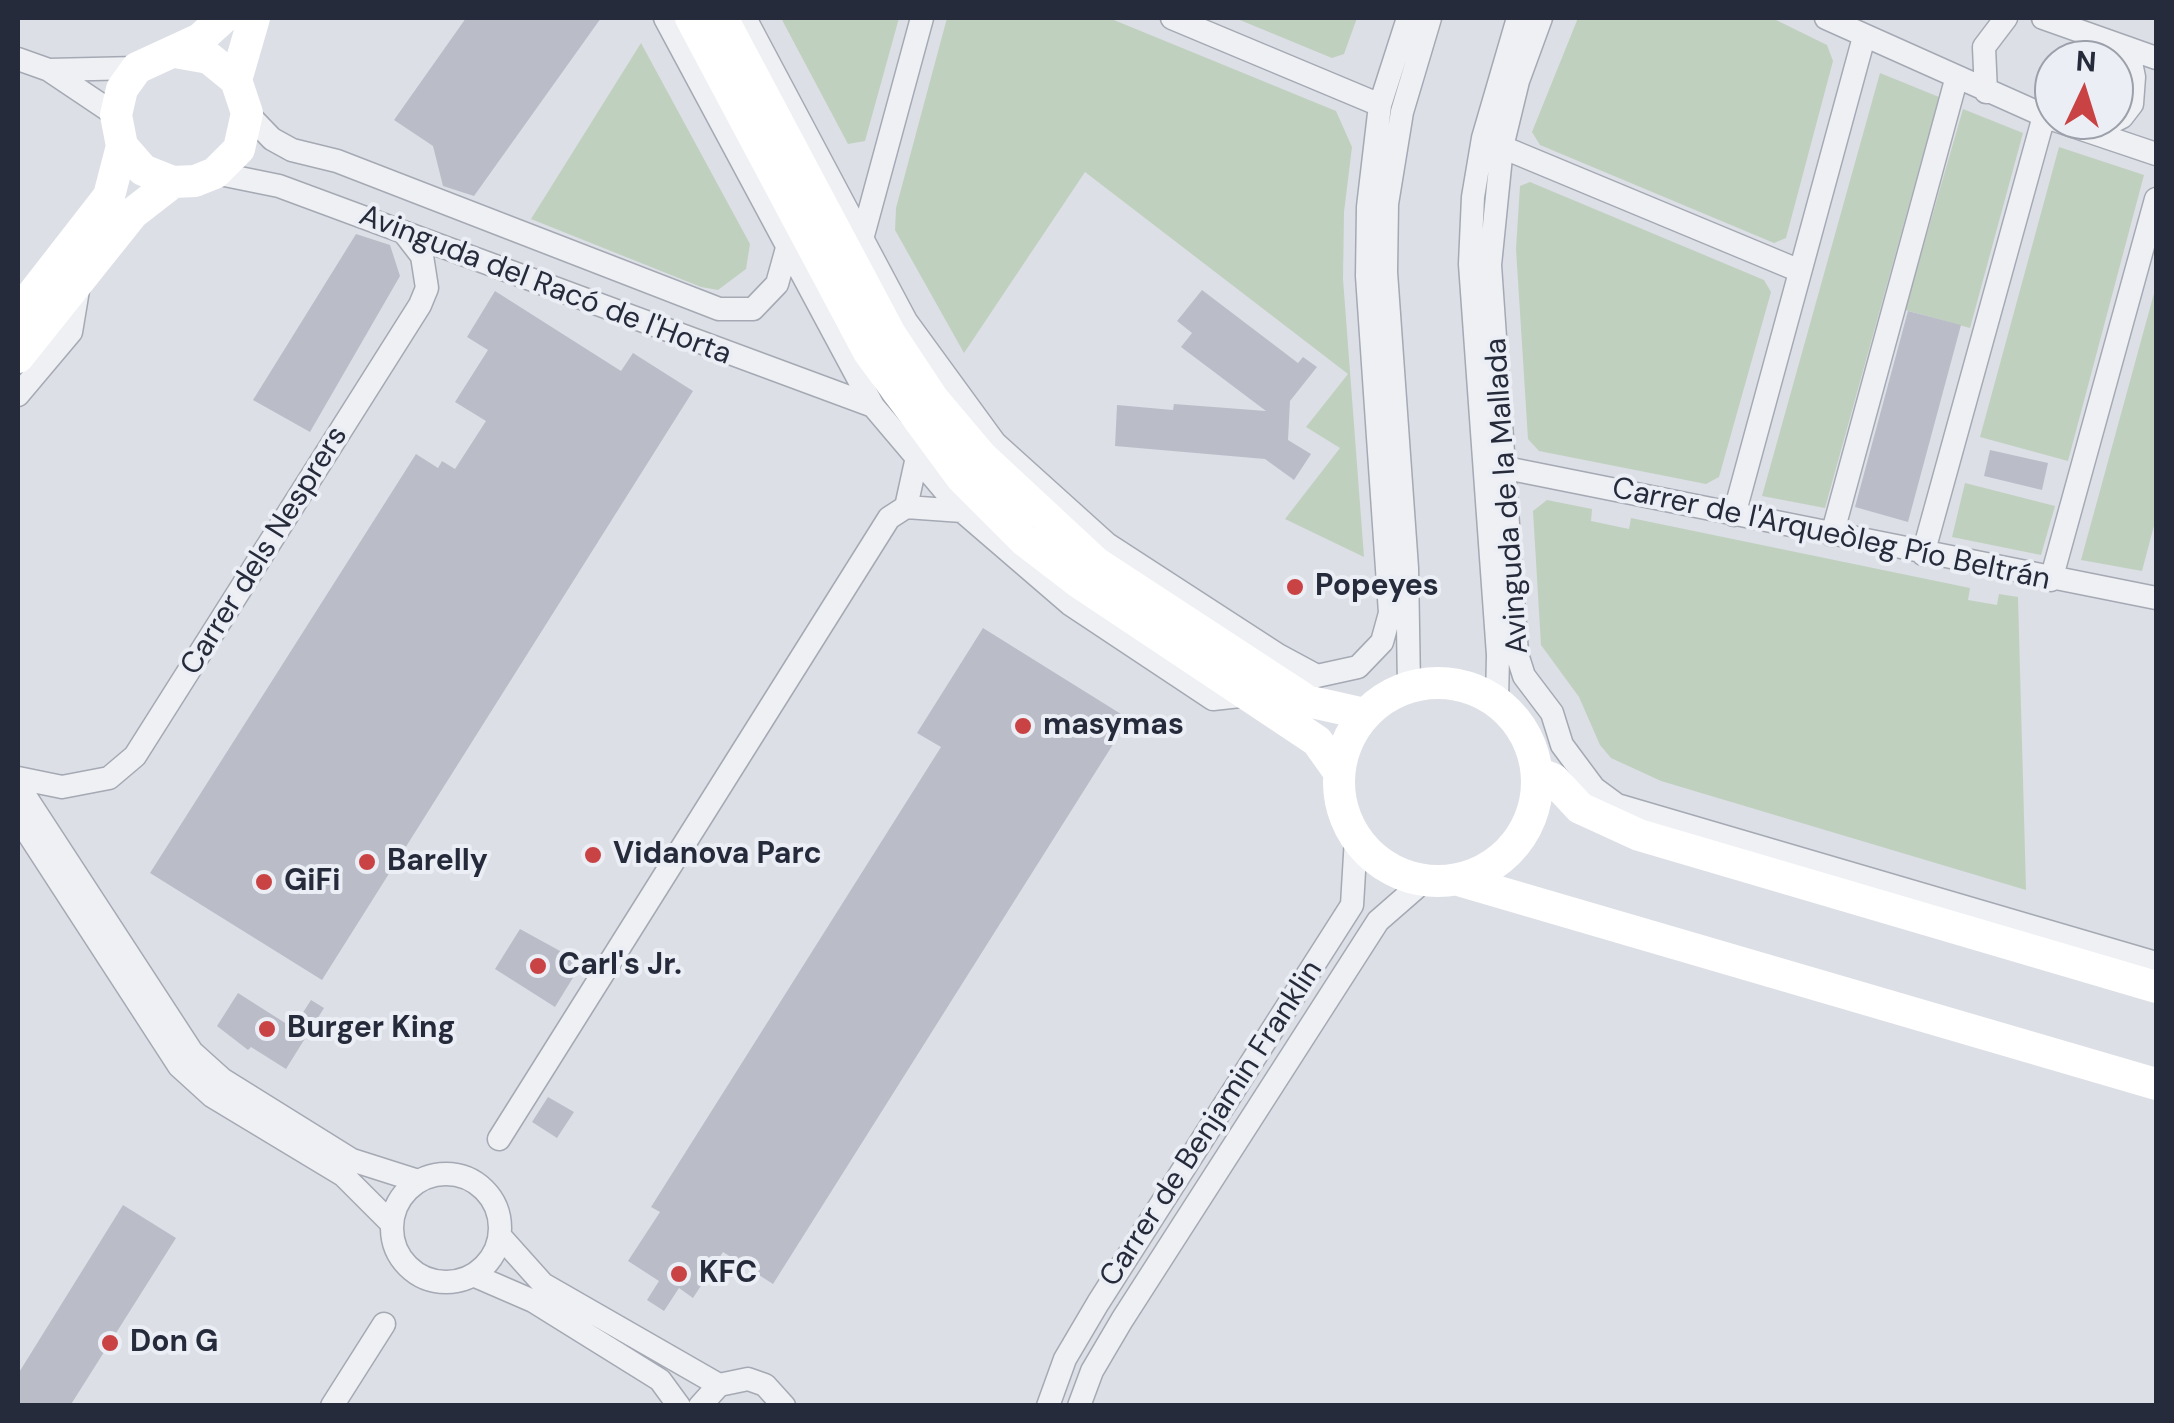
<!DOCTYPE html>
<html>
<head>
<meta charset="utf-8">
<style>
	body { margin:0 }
	#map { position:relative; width:2174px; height:1423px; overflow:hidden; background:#dcdfe6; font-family:"DM Sans",sans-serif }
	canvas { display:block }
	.frame { position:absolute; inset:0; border:20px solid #262b3c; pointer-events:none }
	.north { position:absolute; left:2034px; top:40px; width:100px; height:100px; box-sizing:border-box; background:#ebeef4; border:2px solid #9ca0aa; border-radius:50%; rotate:4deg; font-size:28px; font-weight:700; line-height:40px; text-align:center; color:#262b3c }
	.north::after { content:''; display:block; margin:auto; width:35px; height:45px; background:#c94345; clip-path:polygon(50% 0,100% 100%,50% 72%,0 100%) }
</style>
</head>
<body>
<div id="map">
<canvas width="2174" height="1423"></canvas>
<div class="frame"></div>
<div class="north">N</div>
</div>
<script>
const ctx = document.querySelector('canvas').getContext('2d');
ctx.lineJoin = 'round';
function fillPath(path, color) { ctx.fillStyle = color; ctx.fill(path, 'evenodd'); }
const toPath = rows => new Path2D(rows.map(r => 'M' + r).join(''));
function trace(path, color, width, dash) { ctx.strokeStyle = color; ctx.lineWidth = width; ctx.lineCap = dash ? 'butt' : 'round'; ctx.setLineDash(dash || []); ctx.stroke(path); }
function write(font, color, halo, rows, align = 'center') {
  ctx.font = font + ' "DM Sans",sans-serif'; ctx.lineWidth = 8; ctx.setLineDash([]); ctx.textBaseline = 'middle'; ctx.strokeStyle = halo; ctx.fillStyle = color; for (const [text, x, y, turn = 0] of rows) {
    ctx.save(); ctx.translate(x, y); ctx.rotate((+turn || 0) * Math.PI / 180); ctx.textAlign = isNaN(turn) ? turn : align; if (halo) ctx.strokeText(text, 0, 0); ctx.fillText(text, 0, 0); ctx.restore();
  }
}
fillPath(toPath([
	[781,18,899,18,865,141,848,144],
	[947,18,1109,18,1336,111,1352,147,1344,212,1343,279,1364,557,1285,519,1340,448,1306,427,1348,374,1085,172,964,353,895,230,896,208],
	[1235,18,1357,18,1344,54,1332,58],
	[1578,18,1772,18,1827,45,1833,61,1786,238,1774,243,1540,145,1532,132],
	[641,43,750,244,746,269,718,290,701,287,531,219],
	[1880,73,1939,97,1825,508,1762,496],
	[1963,109,2023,133,1970,328,1905,310],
	[2059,147,2144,175,2068,461,1980,437],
	[1530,182,1764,280,1771,292,1719,477,1706,484,1539,451,1528,439,1516,249,1520,186],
	[2156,286,2156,518,2142,571,2081,560],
	[1965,483,2055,506,2041,555,1952,537],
	[1547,500,1592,509,1591,521,1629,529,1631,518,1970,588,1968,600,1997,605,1999,594,2018,597,2026,890,1661,781,1611,758,1600,745,1579,697,1541,645,1533,511]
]), '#c0d0be');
fillPath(toPath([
	[466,18,601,18,474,196,443,186,433,146,394,120],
	[356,234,390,245,400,276,310,432,253,400],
	[1202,290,1298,363,1303,357,1317,367,1290,401,1288,440,1311,454,1294,480,1265,459,1115,446,1117,405,1173,410,1174,404,1266,411,1181,347,1192,333,1177,321],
	[495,291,621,371,633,353,693,391,322,980,150,873,416,454,438,468,442,461,455,469,486,421,455,402,488,350,467,337],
	[1908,311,1961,325,1908,522,1855,507],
	[1990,450,2048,463,2042,490,1984,476],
	[983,628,1129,719,773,1284,723,1252,693,1298,679,1288,664,1311,647,1300,659,1281,628,1261,660,1212,651,1207,941,747,917,733],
	[520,929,582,963,555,1007,495,969],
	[238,993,293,1028,311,1000,324,1008,286,1069,251,1047,248,1050,217,1026],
	[548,1097,574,1112,557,1138,532,1122],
	[123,1205,176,1238,70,1406,18,1406,18,1374]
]), '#babdc8');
const street = toPath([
	[665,18,873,406,962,511,1070,604,1213,699,1249,695],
	[745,18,906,321,995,443,1107,544,1278,655,1317,676,1358,667,1382,642,1390,613,1367,276,1368,207,1380,105,1408,18],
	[1172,18,1380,105],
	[1541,18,1518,81,1502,147,1490,265,1517,654,1524,676,1552,713,1562,745,1594,788,1617,805,2156,963],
	[1826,18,2054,120],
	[2043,18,2156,58],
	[18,59,49,70,116,115],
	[49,70,137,68],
	[1986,92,1984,47,2006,18],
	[247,113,272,139,292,150,337,161,719,309,753,309,777,284,787,248],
	[2055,120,2156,154],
	[2092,132,2122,117,2132,104,2134,77,2128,48],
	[1502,147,1800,271],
	[215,173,279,186,873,406],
	[862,239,922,18],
	[18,395,71,332,79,284],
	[1506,468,2156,598],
	[906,507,917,457],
	[1734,515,1864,37],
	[1832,535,1956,80],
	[1923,554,2044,116],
	[2051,580,2156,199],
	[1409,686,1407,568,1386,272,1387,204,1402,112,1430,18],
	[1497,701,1498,655,1470,264,1473,197,1483,138,1518,18],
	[18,778,62,787,109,778,135,756,420,305,427,288,422,256,405,234],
	[18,785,192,1052,222,1079,352,1160,418,1181],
	[18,818,179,1066,212,1096,343,1175,391,1223],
	[499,1139,889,518,906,507,962,511],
	'392 1228a54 54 0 1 1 108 0a54 54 0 1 1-108 0Z',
	[500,1236,543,1284,719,1385],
	[473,1275,533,1301,660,1380,679,1406],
	[332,1406,384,1324],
	[700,1406,719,1385,748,1379,765,1385,784,1406],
	[1048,1406,1065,1359,1098,1303,1352,905,1356,838],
	[1079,1406,1092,1371,1122,1320,1378,921,1425,880]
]);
trace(street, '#a5a9b3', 25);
trace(street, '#eff0f4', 22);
trace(toPath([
	[691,18,869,352,962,478,1024,540,1080,583,1317,741,1339,772],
	[722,18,890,334,933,399,982,457,1096,563,1307,701,1365,714],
	[175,52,209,58,236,80,247,113,239,149,215,173,195,181,173,182,143,170,122,146,116,115,122,89,137,68,200,39,223,18],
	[236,80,254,18],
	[18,313,109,196,122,146],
	[18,357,133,213,173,182],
	'1339 782a99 99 0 1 1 198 0a99 99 0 1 1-198 0Z',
	[1538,773,1553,779,1580,808,1639,835,2156,987],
	[1458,880,2156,1084]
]), '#fff', 32);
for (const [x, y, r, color] of [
	[1295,587,10,"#c94345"],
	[1023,726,10,"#c94345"],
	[593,855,10,"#c94345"],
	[367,862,10,"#c94345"],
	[264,882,10,"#c94345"],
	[538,966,10,"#c94345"],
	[267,1029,10,"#c94345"],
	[679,1274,10,"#c94345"],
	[110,1343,10,"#c94345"]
]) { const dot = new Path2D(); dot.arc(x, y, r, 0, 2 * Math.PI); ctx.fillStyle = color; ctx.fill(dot); trace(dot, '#ebeef4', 4); }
write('30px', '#262b3c', '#ebeef4', [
	["Avinguda del Racó de l'Horta",545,286,21],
	["Avinguda de la Mallada",1508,496,-94],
	["Carrer de l'Arqueòleg Pío Beltrán",1831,535,12],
	["Carrer dels Nesprers",265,551,-58],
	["Carrer de Benjamin Franklin",1212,1124,-57]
]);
write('bold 30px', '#262b3c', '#ebeef4', [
	["Popeyes",1315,587],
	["masymas",1043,726],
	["Vidanova Parc",613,855],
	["Barelly",387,862],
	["GiFi",284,882],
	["Carl's Jr.",558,966],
	["Burger King",287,1029],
	["KFC",699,1274],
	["Don G",130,1343]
], 'left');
</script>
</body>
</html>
